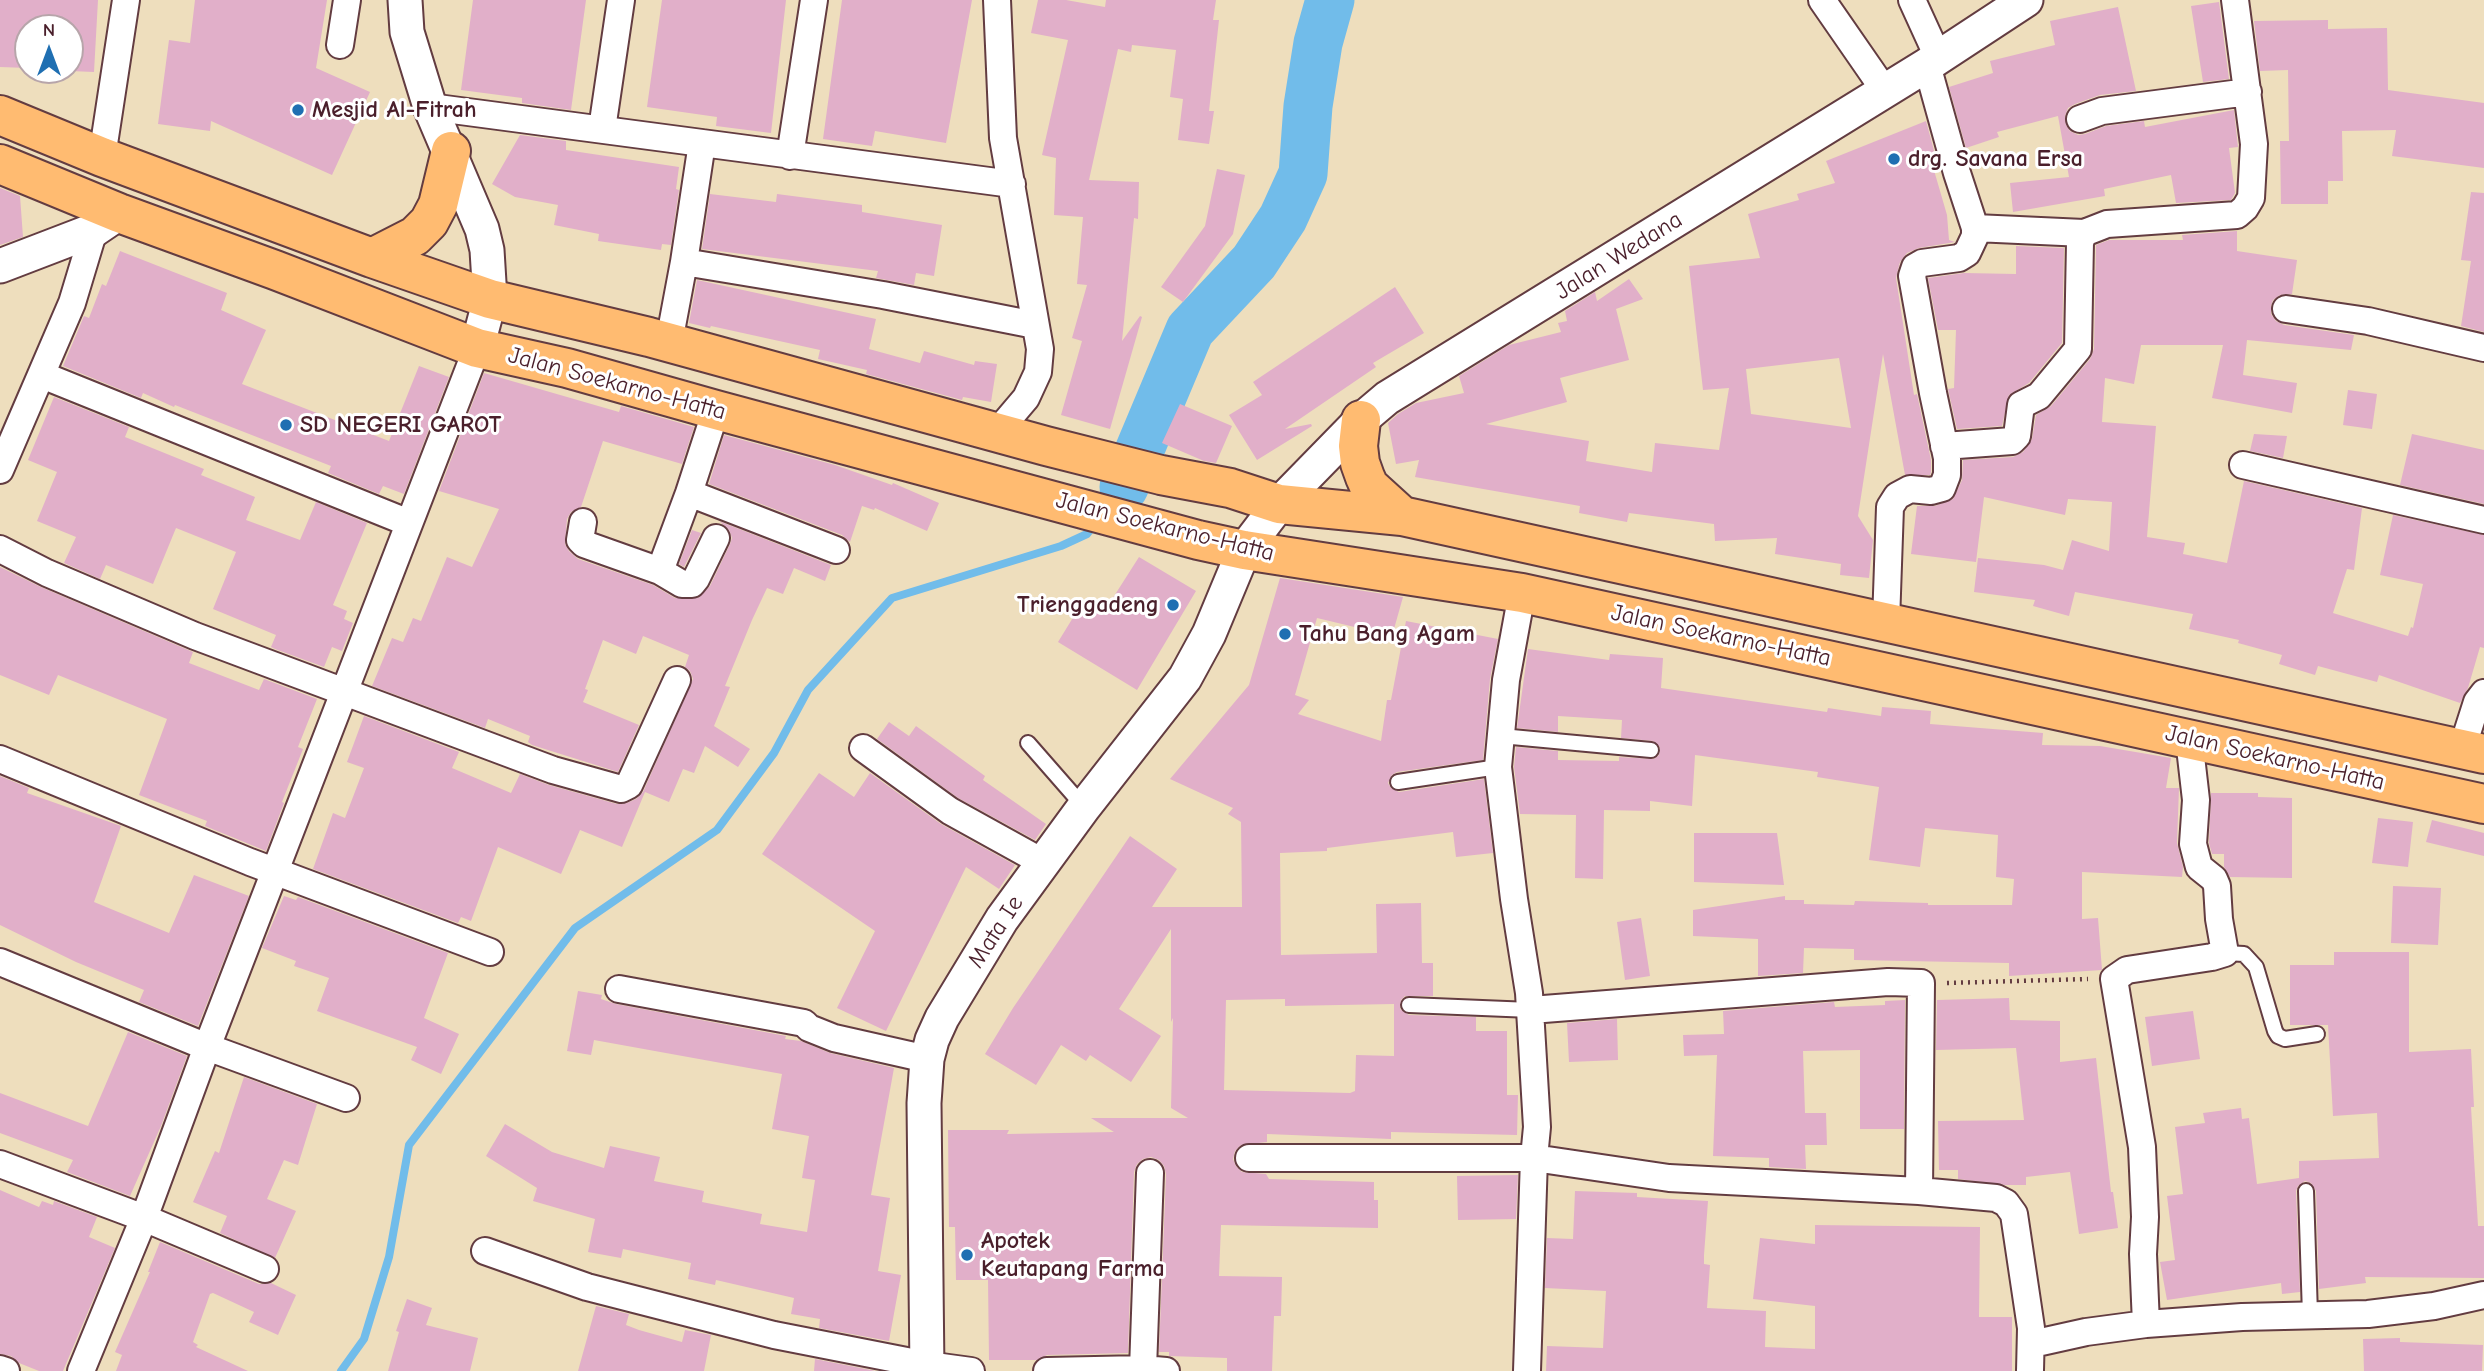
<!DOCTYPE html>
<html>
<head>
<meta charset="utf-8">
<style>
	body { margin:0 }
	#map { position:relative; width:2484px; height:1371px; overflow:hidden; background:#eedebd; font-family:"Comic Neue",sans-serif }
	canvas { display:block }
	.north { position:absolute; left:14px; top:14px; width:70px; height:70px; box-sizing:border-box; background:#fff; border:2px solid #b7a5aa; border-radius:50%; rotate:0deg; font-size:19px; font-weight:700; line-height:28px; text-align:center; color:#4a1f2b }
	.north::after { content:''; display:block; margin:auto; width:24px; height:32px; background:#1f6fb2; clip-path:polygon(50% 0,100% 100%,50% 72%,0 100%) }
</style>
</head>
<body>
<div id="map">
<canvas width="2484" height="1371"></canvas>
<div class="north">N</div>
</div>
<script>
const ctx = document.querySelector('canvas').getContext('2d');
ctx.lineJoin = 'round';
const toPath = rows => new Path2D(rows.map(r => 'M' + r).join(''));
function trace(path, color, width, dash) { ctx.strokeStyle = color; ctx.lineWidth = width; ctx.lineCap = dash ? 'butt' : 'round'; ctx.setLineDash(dash || []); ctx.stroke(path); }
function fillPath(path, color) { ctx.fillStyle = color; ctx.fill(path, 'evenodd'); }
function write(font, color, halo, rows, align = 'center') {
  ctx.font = font + ' "Comic Neue",sans-serif'; ctx.lineWidth = 6; ctx.setLineDash([]); ctx.textBaseline = 'middle'; ctx.strokeStyle = halo; ctx.fillStyle = color; for (const [text, x, y, turn = 0] of rows) {
    ctx.save(); ctx.translate(x, y); ctx.rotate((+turn || 0) * Math.PI / 180); ctx.textAlign = isNaN(turn) ? turn : align; if (halo) ctx.strokeText(text, 0, 0); ctx.fillText(text, 0, 0); ctx.restore();
  }
}
trace(toPath([
	[1111,504,1124,487],
	[341,1371,364,1339,389,1257,409,1145,575,928,717,830,774,753,808,690,892,598,1061,546,1087,534,1094,525]
]), '#71bcea', 8);
trace(toPath([
	[1124,487,1190,330,1254,262,1283,218,1303,174,1308,106,1318,43,1330,0]
]), '#71bcea', 49);
fillPath(toPath([
	[0,0,98,0,94,72,70,71,70,28,28,28,28,68,0,67],
	[195,0,327,0,316,68,370,92,332,175,211,121,210,131,158,124,169,40,190,43],
	[473,0,586,0,571,110,522,103,522,98,461,90],
	[662,0,786,0,771,133,716,126,717,117,647,107],
	[842,0,972,0,946,143,875,131,872,146,823,139],
	[1038,0,1066,0,1105,7,1106,0,1216,0,1213,20,1219,20,1209,111,1214,111,1209,144,1178,140,1183,99,1170,97,1176,50,1132,45,1131,52,1118,49,1089,180,1139,182,1138,219,1134,218,1122,341,1140,316,1142,317,1110,429,1061,415,1082,341,1072,338,1087,285,1077,284,1083,217,1054,215,1056,158,1042,155,1068,40,1031,33],
	[2219,2,2229,79,2203,82,2191,6],
	[2118,7,2136,91,2100,95,2075,104,2068,108,2065,116,2066,125,2070,131,2078,135,2085,134,2106,126,2144,121,2145,127,2234,110,2238,147,2229,148,2235,193,2231,200,2176,203,2171,175,2104,189,2105,196,2013,212,2010,183,2069,177,2058,116,1997,132,1999,137,1966,148,1949,87,1993,73,1990,61,2055,45,2050,21],
	[2328,20,2328,29,2387,28,2388,90,2484,103,2484,168,2392,156,2396,130,2342,131,2343,181,2328,181,2328,204,2281,204,2280,141,2289,141,2288,70,2260,71,2254,21],
	[1926,121,1936,158,1931,160,1947,215,1949,240,1955,242,1919,248,1907,253,1900,262,1896,278,1914,395,1917,394,1931,460,1931,472,1930,475,1905,475,1883,354,1858,516,1873,540,1869,578,1840,575,1841,564,1775,554,1777,538,1715,541,1714,524,1629,513,1627,522,1579,513,1580,506,1415,477,1419,460,1396,464,1388,423,1398,414,1416,403,1464,393,1459,376,1509,345,1561,332,1558,323,1567,321,1565,311,1595,292,1597,301,1629,279,1643,299,1616,309,1629,360,1560,378,1567,402,1486,424,1589,441,1586,461,1652,472,1655,443,1719,450,1729,388,1703,390,1689,266,1760,258,1748,214,1799,200,1797,194,1835,183,1826,161],
	[1839,358,1851,428,1751,414,1746,369],
	[520,135,566,141,566,150,679,167,676,189,679,190,671,245,662,244,661,250,598,241,599,234,554,225,558,205,515,197,492,184],
	[1217,169,1245,175,1233,234,1183,302,1161,287,1205,226],
	[0,188,20,196,23,237,0,245],
	[2471,192,2484,193,2484,332,2461,326,2471,261,2461,260],
	[710,194,776,202,777,194,862,205,862,212,942,225,934,276,916,273,914,285,876,278,878,271,702,249],
	[2237,231,2237,251,2297,260,2292,294,2280,295,2273,300,2271,306,2271,314,2276,321,2284,325,2354,335,2351,350,2247,340,2243,375,2297,383,2292,413,2212,398,2223,345,2141,345,2134,384,2105,378,2102,422,2156,426,2147,537,2185,543,2183,554,2227,563,2244,481,2362,508,2354,570,2347,569,2333,613,2408,636,2411,627,2413,628,2423,584,2380,575,2393,515,2484,535,2484,648,2480,647,2468,688,2460,703,2379,675,2377,682,2318,666,2315,675,2279,664,2282,655,2238,643,2239,640,2189,629,2193,614,2075,592,2069,616,2033,606,2035,600,1974,592,1978,558,2044,565,2063,570,2072,540,2109,551,2112,502,2068,499,2065,515,1984,497,1976,562,1911,554,1917,506,1935,506,1953,499,1962,480,1963,460,2013,457,2023,452,2032,439,2036,415,2051,406,2090,359,2094,349,2096,245,2109,240,2183,240,2182,235],
	[2016,246,2064,248,2062,343,2029,383,2009,395,2002,426,1957,429,1948,389,1954,388,1956,330,1938,330,1928,278,1964,273,2016,274],
	[120,251,227,293,221,310,266,330,242,384,389,441,419,366,449,377,404,494,383,486,379,494,328,473,331,466,175,405,174,407,143,393,141,398,63,366,84,316,89,318,102,284,106,286],
	[697,280,876,319,869,349,920,363,924,351,974,365,975,361,997,364,991,402,963,397,962,400,866,374,867,370,818,359,820,350,711,326,710,328,689,323],
	[1395,287,1424,333,1373,363,1376,367,1285,429,1311,424,1312,426,1257,460,1229,415,1262,395,1253,382],
	[484,373,619,412,621,406,694,427,682,464,603,441,581,507,571,512,567,519,565,544,569,551,578,559,653,585,675,598,698,598,710,586,730,544,732,538,729,530,719,521,831,565,825,581,794,568,783,594,767,588,752,620,725,686,730,687,714,726,750,749,738,767,705,746,694,773,683,769,669,802,645,792,622,847,580,830,561,874,498,847,471,921,461,917,458,923,313,869,333,813,345,818,364,768,347,762,364,716,459,752,452,768,511,793,520,774,549,785,617,804,627,803,636,799,643,792,693,679,690,671,685,667,689,655,643,636,636,654,603,640,585,689,588,690,583,702,639,725,618,772,532,745,528,742,530,736,488,719,485,728,372,686,392,638,403,642,413,618,421,621,447,557,472,567,499,509,439,491],
	[2348,390,2377,394,2372,429,2343,425],
	[54,397,129,427,125,437,204,469,201,475,255,497,246,520,300,540,316,502,367,523,333,605,347,611,344,619,353,623,342,651,332,647,324,667,275,649,271,647,276,635,213,609,236,552,176,528,153,584,106,565,100,579,64,563,76,537,37,521,57,472,28,460],
	[1180,404,1232,426,1216,463,1204,461,1162,443],
	[2254,434,2287,436,2283,458,2250,451],
	[2412,434,2484,450,2484,504,2400,485],
	[724,435,835,465,892,485,893,483,939,503,927,531,875,508,874,510,862,506,850,542,842,535,709,484],
	[692,530,701,533,684,567,679,564],
	[1139,557,1196,591,1137,690,1058,642,1082,603,1102,615],
	[0,567,41,587,193,652,189,663,259,690,264,679,317,699,298,747,303,749,282,802,284,803,266,851,205,826,207,821,139,795,167,719,58,675,49,695,0,675],
	[1280,578,1403,597,1392,636,1317,618,1295,695,1309,700,1298,714,1381,741,1387,700,1391,700,1406,621,1498,639,1490,679,1483,760,1397,772,1392,775,1388,783,1391,788,1399,792,1484,779,1493,853,1456,857,1453,832,1327,848,1327,851,1280,853,1281,955,1377,953,1376,904,1421,903,1422,963,1433,963,1433,996,1405,996,1401,1000,1400,1009,1409,1015,1476,1017,1476,1031,1507,1031,1507,1095,1518,1095,1517,1135,1391,1132,1391,1139,1267,1134,1267,1142,1241,1145,1235,1151,1233,1159,1236,1166,1242,1172,1266,1174,1269,1179,1374,1182,1374,1200,1378,1200,1378,1228,1221,1225,1219,1276,1282,1277,1281,1316,1274,1316,1272,1371,1227,1371,1227,1358,1169,1356,1169,1352,1159,1352,1166,1174,1164,1166,1159,1160,1151,1157,1143,1159,1137,1164,1134,1172,1128,1353,1047,1355,1037,1360,989,1360,988,1280,956,1280,955,1227,949,1227,948,1130,1009,1130,1007,1134,1114,1132,1091,1118,1188,1118,1171,1108,1173,1018,1171,1022,1171,929,1119,1009,1161,1036,1131,1082,1090,1055,1086,1061,1061,1045,1036,1085,985,1054,1013,1008,1130,836,1177,869,1152,907,1242,907,1241,822,1228,814,1233,808,1170,779,1249,685],
	[1285,999,1285,1006,1394,1004,1394,1056,1356,1055,1355,1091,1350,1093,1224,1090,1226,1000],
	[1528,649,1609,660,1610,654,1663,658,1661,688,1827,712,1828,708,1881,716,1882,707,1931,711,1930,724,2043,733,2042,745,2100,746,2171,758,2166,788,2179,788,2177,843,2183,867,2182,877,2082,872,2082,919,2098,918,2102,970,2009,976,2009,963,1854,960,1854,949,1804,948,1803,973,1758,976,1758,939,1693,936,1693,910,1785,896,1785,900,1804,900,1804,904,1854,905,1855,901,1928,903,1928,905,2012,905,2014,879,1996,877,1998,835,1925,828,1920,867,1869,860,1879,787,1817,777,1818,772,1695,755,1692,806,1650,801,1650,811,1604,810,1603,879,1575,878,1576,815,1520,814,1514,767,1516,747,1558,751,1558,760,1619,761,1619,757,1654,759,1659,755,1660,747,1653,741,1621,738,1622,720,1558,716,1558,732,1517,728],
	[889,722,909,736,916,726,985,776,983,780,1046,824,1035,840,958,798,877,739],
	[819,773,854,797,870,773,941,824,1015,865,999,889,966,867,886,1031,837,1008,875,931,762,854],
	[0,776,29,788,27,793,121,826,94,902,169,933,194,875,249,896,198,1026,139,1002,144,990,76,962,0,925],
	[2211,793,2258,793,2258,797,2292,798,2292,878,2230,877,2224,867,2224,854,2212,854,2209,843],
	[2378,818,2413,822,2408,867,2372,863],
	[2432,820,2484,833,2484,856,2426,842],
	[1694,833,1777,833,1784,885,1694,882],
	[2393,886,2441,888,2438,945,2391,943],
	[284,896,296,900,298,897,448,953,424,1018,459,1034,441,1074,411,1060,417,1047,317,1011,329,978,294,966,296,961,262,948],
	[1641,918,1650,976,1625,980,1617,922],
	[2334,952,2409,952,2409,1052,2471,1049,2474,1107,2471,1107,2478,1226,2484,1226,2484,1278,2365,1277,2366,1283,2319,1289,2316,1191,2311,1183,2305,1181,2298,1186,2296,1191,2300,1292,2282,1294,2281,1283,2167,1300,2160,1262,2175,1260,2167,1196,2183,1194,2175,1127,2205,1123,2203,1113,2241,1108,2242,1119,2249,1118,2257,1184,2299,1178,2299,1161,2379,1158,2377,1113,2333,1116,2328,1025,2290,1025,2290,965,2334,965],
	[578,991,602,995,601,999,616,1004,786,1036,785,1039,801,1041,830,1053,894,1068,871,1195,890,1198,878,1271,901,1275,889,1341,819,1328,820,1319,791,1314,794,1298,716,1280,715,1285,688,1279,691,1263,623,1249,621,1258,588,1252,595,1219,533,1201,537,1188,486,1156,505,1124,552,1152,604,1168,610,1146,660,1157,654,1181,704,1191,702,1202,762,1214,760,1224,807,1232,815,1180,802,1178,809,1136,772,1129,782,1074,594,1040,591,1055,567,1051],
	[2009,998,2010,1020,2060,1021,2060,1062,2096,1058,2111,1192,2113,1192,2118,1228,2079,1234,2070,1172,2026,1177,2026,1185,2005,1185,1958,1179,1958,1170,1939,1170,1938,1121,2024,1120,2016,1048,1936,1050,1937,1000],
	[1905,1000,1904,1129,1860,1129,1860,1050,1803,1051,1805,1113,1826,1113,1827,1145,1805,1145,1806,1169,1769,1167,1769,1158,1713,1156,1717,1055,1684,1056,1683,1035,1724,1034,1723,1011,1834,1002,1835,1007,1885,1005,1885,1001],
	[2193,1011,2200,1059,2152,1066,2145,1017],
	[1617,1019,1618,1060,1569,1062,1567,1023],
	[128,1032,187,1056,161,1126,130,1196,67,1172,73,1160,0,1133,0,1093,88,1126],
	[244,1077,317,1104,298,1165,284,1160,267,1199,296,1211,275,1258,220,1233,227,1216,193,1202,215,1151,219,1153],
	[1518,1175,1516,1219,1458,1220,1457,1176],
	[0,1190,39,1207,42,1201,53,1205,54,1201,97,1217,89,1237,115,1248,63,1371,39,1371,19,1363,11,1356,0,1354],
	[1575,1191,1637,1193,1637,1197,1708,1201,1704,1255,1704,1264,1710,1265,1707,1308,1766,1311,1765,1347,1815,1349,1815,1306,1753,1299,1760,1238,1815,1244,1815,1225,1980,1227,1979,1317,2012,1317,2012,1371,1546,1371,1547,1346,1603,1348,1606,1291,1545,1288,1547,1238,1573,1239],
	[160,1242,259,1284,271,1283,296,1295,278,1335,249,1322,254,1312,213,1293,210,1294,193,1342,198,1345,196,1347,248,1371,116,1371,122,1355,115,1352,150,1272,148,1272],
	[407,1299,432,1308,426,1325,478,1338,470,1371,388,1371,399,1332,396,1331],
	[596,1306,629,1314,626,1325,639,1330,682,1342,685,1330,711,1335,704,1371,578,1371],
	[2400,1338,2400,1342,2483,1345,2482,1371,2364,1371,2363,1339],
	[815,1359,876,1371,814,1371]
]), '#e1afc9');
const service = toPath([
	[1501,736,1651,750],
	[1028,743,1084,807],
	[1398,782,1498,767],
	[2225,953,2244,954,2256,967,2275,1031,2278,1036,2285,1039,2317,1034],
	[1409,1005,1531,1010],
	[2306,1191,2310,1315]
]);
const minor = toPath([
	[997,0,1003,138,1040,349,1038,372,1026,398,998,431],
	[1822,0,1885,91],
	[1912,0,1938,57],
	[340,45,347,0],
	[430,107,1012,184],
	[2080,119,2102,111,2248,92],
	[602,129,621,0],
	[790,156,814,0],
	[102,157,126,0],
	[1975,228,2084,233],
	[684,262,883,295,1035,325],
	[2286,309,2368,321,2484,348],
	[669,342,684,262,702,143],
	[42,375,409,523],
	[1944,446,2012,441,2017,436,2021,405,2039,396,2078,349,2080,242,2084,233,2107,224,2237,215,2245,208,2251,198,2254,144,2235,0],
	[2243,465,2484,520],
	[0,470,72,303,94,230],
	[689,493,836,550],
	[583,522,580,540,584,544,660,571,689,493,716,410],
	[0,549,47,573,195,636,553,770,621,789,629,785,677,680],
	[660,571,682,584,692,584,696,579,716,538],
	[1886,622,1890,507,1897,496,1910,489,1931,491,1942,488,1947,475,1947,458,1933,393,1912,276,1915,267,1922,263,1959,258,1967,253,1975,236,1975,228,1957,173,1927,65],
	[863,748,950,811,1044,863],
	[2462,749,2477,702,2484,693],
	[0,759,250,862,490,952],
	[0,962,207,1047,346,1098],
	[619,989,804,1023,809,1028,834,1038,927,1059],
	[1531,1010,1888,982,1921,983,1919,1191],
	[1249,1158,1534,1158,1537,1127,1529,993,1514,899,1498,767,1506,680,1522,593],
	[0,1164,144,1218,265,1269],
	[485,1251,587,1287,774,1335,927,1365,971,1371],
	[2146,1324,2242,1317,2368,1314,2434,1306,2484,1295],
	[2032,1344,2086,1332,2146,1324,2143,1254,2145,1217,2142,1147,2114,979,2127,970,2212,957,2225,953,2219,919,2217,886,2214,879,2199,867,2193,844,2196,800,2189,739],
	[0,1369,6,1371],
	[1143,1369,1150,1173],
	[81,1371,144,1218,207,1047,477,348],
	[1047,1371,1143,1369,1166,1371],
	[1527,1371,1534,1158,1669,1178,1919,1191,1996,1198,2006,1203,2014,1214,2031,1328,2030,1371]
]);
const tertiary = toPath([
	[405,0,407,32,430,107,482,229,487,250,490,299,477,348],
	[0,266,94,230,119,213],
	[927,1371,924,1103,927,1059,932,1040,942,1018,1002,919,1084,807,1185,678,1209,634,1244,550,1279,504,1361,420,1387,398,1927,65,2026,0]
]);
const trunk = toPath([
	[0,115,102,157,372,258,490,299,649,337,1046,446,1161,475,1230,488,1279,504,1402,516,2484,754],
	[0,164,119,213,275,270,477,348,567,368,716,410,1198,540,1244,550,1522,593,2484,804],
	[372,258,415,236,429,222,438,205,451,151],
	[1361,420,1358,446,1360,463,1365,477,1369,486,1402,516]
]);
trace(service, '#633c41', 18);
trace(minor, '#633c41', 30);
trace(tertiary, '#633c41', 37);
trace(trunk, '#633c41', 42);
trace(toPath([
	[1947,983,2088,979]
]), '#633c41', 4.5, [2, 5]);
trace(service, '#fff', 14);
trace(minor, '#fff', 26);
trace(tertiary, '#fff', 33);
trace(trunk, '#ffbb71', 38);
for (const [x, y, r, color] of [
	[298,110,7,"#1f6fb2"],
	[1894,159,7,"#1f6fb2"],
	[286,425,7,"#1f6fb2"],
	[1173,605,7,"#1f6fb2"],
	[1285,634,7,"#1f6fb2"],
	[967,1255,7,"#1f6fb2"]
]) { const dot = new Path2D(); dot.arc(x, y, r, 0, 2 * Math.PI); ctx.fillStyle = color; ctx.fill(dot); trace(dot, '#fff', 2.5); }
write('bold 24px', '#4a1f2b', '#fff', [
	["Mesjid Al-Fitrah",312,110],
	["drg. Savana Ersa",1908,159],
	["SD NEGERI GAROT",300,425],
	["Trienggadeng",1159,605,"right"],
	["Tahu Bang Agam",1299,634],
	["Apotek",981,1241],
	["Keutapang Farma",981,1269]
], 'left');
write('24px', '#4a1f2b', '#fff', [
	["Jalan Wedana",1619,256,-32],
	["Jalan Soekarno-Hatta",617,384,15],
	["Jalan Soekarno-Hatta",1165,527,14],
	["Jalan Soekarno-Hatta",1721,636,12],
	["Jalan Soekarno-Hatta",2275,758,13],
	["Mata Ie",996,932,-57]
]);
</script>
</body>
</html>
